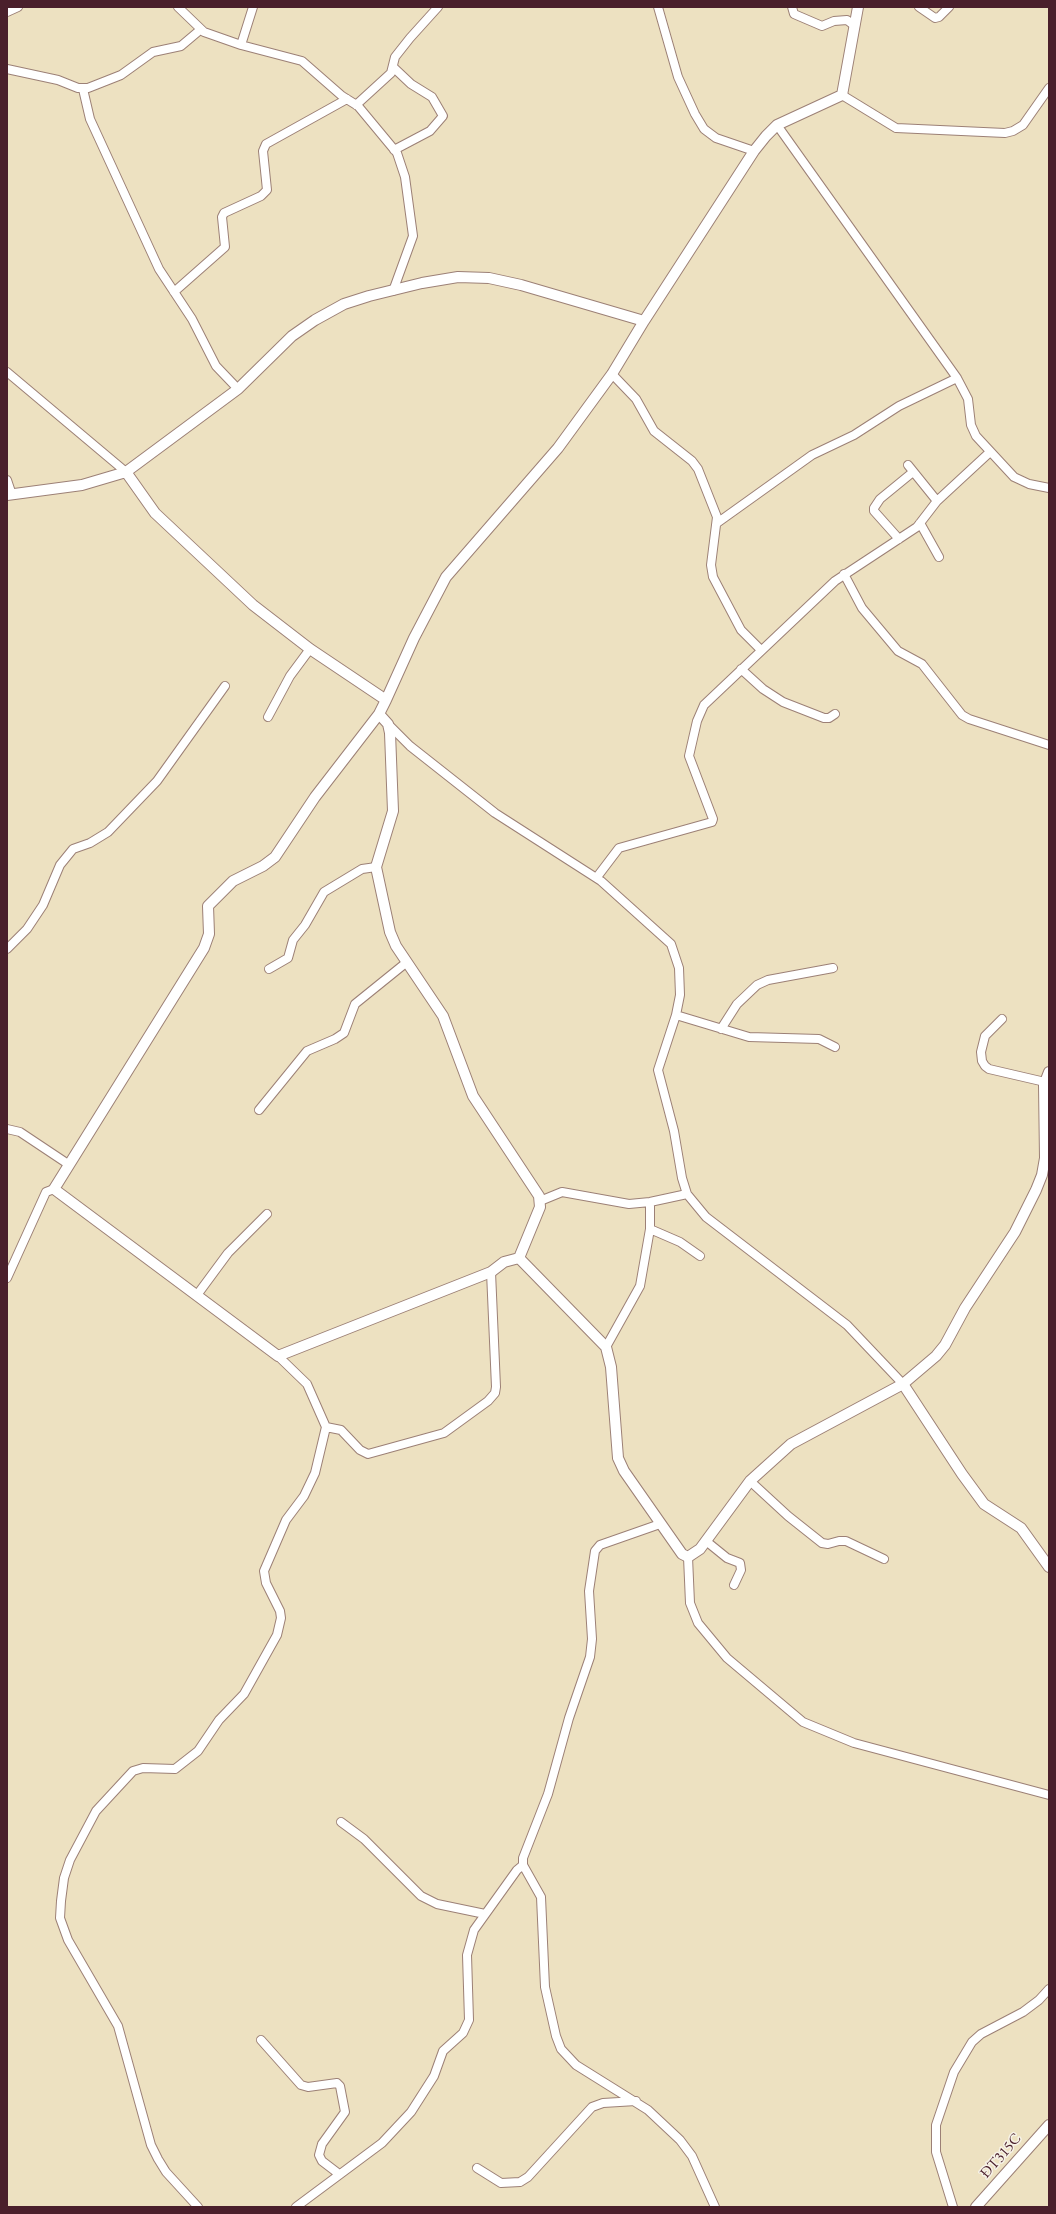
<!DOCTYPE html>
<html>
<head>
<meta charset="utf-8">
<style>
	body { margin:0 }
	#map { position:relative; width:1056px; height:2214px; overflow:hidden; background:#ede1c1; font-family:"EB Garamond",serif }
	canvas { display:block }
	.frame { position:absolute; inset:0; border:8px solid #4a1f2b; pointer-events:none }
</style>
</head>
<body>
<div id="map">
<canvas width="1056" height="2214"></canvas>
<div class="frame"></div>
</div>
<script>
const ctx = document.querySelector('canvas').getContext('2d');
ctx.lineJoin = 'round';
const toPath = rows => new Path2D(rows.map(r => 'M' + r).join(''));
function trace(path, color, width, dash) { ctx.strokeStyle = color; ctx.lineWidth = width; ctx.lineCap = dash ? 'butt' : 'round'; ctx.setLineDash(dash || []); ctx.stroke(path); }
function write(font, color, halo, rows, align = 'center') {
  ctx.font = font + ' "EB Garamond",serif'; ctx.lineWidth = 3; ctx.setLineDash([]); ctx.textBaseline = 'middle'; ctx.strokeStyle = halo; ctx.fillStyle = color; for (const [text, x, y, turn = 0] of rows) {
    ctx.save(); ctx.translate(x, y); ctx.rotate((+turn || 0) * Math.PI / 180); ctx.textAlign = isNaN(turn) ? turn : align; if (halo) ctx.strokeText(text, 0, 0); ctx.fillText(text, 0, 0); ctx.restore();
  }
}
const minor = toPath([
	[178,7,204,32,241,45,302,61,342,96,358,106,397,153,405,177,413,236,393,291],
	[658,7,678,77,695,114,704,129,716,138,754,151],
	[792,7,794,14,822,26,834,21,847,20,855,26],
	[919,7,935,18,939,17,949,7],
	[7,12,18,7],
	[241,45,253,7],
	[393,67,411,84,432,97,443,116,430,131,394,150],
	[7,69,58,80,78,88,88,88,121,75,153,52,181,46,200,30],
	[83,89,90,119,159,269,192,319,216,366,238,389],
	[842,95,896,128,1005,133,1013,131,1023,125,1049,88],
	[356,105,391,73,395,57,410,38,438,7],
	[777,125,957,378,968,399,971,425,976,436,1014,477,1029,484,1049,488],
	[174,292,225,247,222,217,224,213,261,196,267,190,263,151,266,144,347,99],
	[7,372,126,472],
	[612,374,636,399,654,431,692,461,698,469,717,517,711,565,713,577,741,630,761,650],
	[908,465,937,501],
	[7,480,12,495],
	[717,523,812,455,854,435,899,406,957,378],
	[920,523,939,557],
	[899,539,874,511,874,508,880,499,913,472],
	[844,574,862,608,898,651,922,664,962,715,969,719,1049,745],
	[741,669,763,689,783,702,824,718,829,718,835,714],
	[268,717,290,676,310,649],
	[388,724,410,746,495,813,601,881,671,944,679,968,680,995,676,1015,658,1070,674,1131,682,1178,687,1194,706,1217,847,1325,903,1384],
	[597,877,619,848,712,822,713,819,689,756,697,721,704,705,835,581,917,527,937,501,990,452],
	[7,949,27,929,43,905,60,865,73,849,90,843,108,832,157,781,225,686],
	[269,969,288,958,293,940,305,925,324,892,362,869,376,867],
	[676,1015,749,1037,819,1039,835,1047],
	[1002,1019,985,1036,981,1052,982,1061,985,1066,989,1069,1045,1082],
	[721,1029,737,1004,757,985,768,980,833,968],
	[259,1110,307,1051,335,1039,344,1033,355,1004,407,962],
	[7,1129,20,1132,68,1164],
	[540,1201,562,1192,629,1204,650,1202,687,1194],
	[650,1229,680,1242,700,1256],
	[7,1278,46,1192,54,1189],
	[197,1295,228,1253,267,1214],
	[606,1347,640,1286,650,1229,650,1202],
	[326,1427,341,1430,360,1450,368,1454,444,1433,488,1401,495,1393,496,1387,491,1272],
	[750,1481,788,1516,822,1543,828,1544,839,1541,846,1541,884,1559],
	[660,1524,600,1545,595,1551,589,1591,592,1639,590,1657,569,1718,548,1794,523,1858,523,1865,541,1897,545,1987,556,2036,561,2049,576,2065,648,2110,680,2140,692,2156,715,2207],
	[706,1541,727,1558,740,1563,741,1570,734,1585],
	[688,1557,690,1603,698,1623,727,1658,803,1722,854,1743,1049,1795],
	[341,1822,364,1839,421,1896,437,1904,485,1914],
	[261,2040,301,2085,308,2087,337,2083,340,2086,345,2112,322,2144,319,2155,322,2161,339,2174],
	[477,2168,501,2183,520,2182,528,2177,592,2107,603,2103,636,2101],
	[198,2207,166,2172,158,2159,151,2145,118,2026,68,1940,60,1918,61,1901,64,1878,70,1860,96,1811,133,1771,143,1768,175,1769,198,1751,219,1720,244,1694,277,1635,281,1618,280,1611,266,1583,264,1571,286,1520,304,1496,315,1473,326,1427,307,1384,278,1356],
	[296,2207,382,2143,411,2112,434,2076,443,2051,463,2033,469,2020,467,1955,474,1930,517,1870,523,1865],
	[953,2207,936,2152,936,2125,954,2072,972,2042,981,2034,1023,2012,1039,2000,1049,1989]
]);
const tertiary = toPath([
	[858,7,842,95,777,125,766,136,754,151,644,321,521,285,489,278,458,277,422,283,369,296,344,304,315,320,292,336,238,389,126,472,155,513,253,605,310,649,386,700,379,714,315,797,275,857,263,866,233,881,208,906,209,934,204,948,54,1189,278,1356,491,1272,504,1262,519,1258,606,1347,611,1367,618,1458,624,1471,682,1554,688,1557,700,1549,750,1481,791,1444,903,1384,962,1474,984,1504,1021,1528,1049,1567],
	[7,495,82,485,126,472],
	[386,700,414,638,446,577,558,448,612,374,644,321],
	[379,714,388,724,390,733,393,811,376,867,390,932,396,946,443,1016,473,1096,539,1196,540,1207,519,1258],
	[903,1384,936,1356,945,1345,965,1308,1015,1232,1036,1190,1042,1175,1045,1158,1044,1085,1049,1072],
	[976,2207,1049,2125]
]);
trace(minor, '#9c8076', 10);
trace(tertiary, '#9c8076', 12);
trace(minor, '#fff', 8);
trace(tertiary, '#fff', 10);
write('15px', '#4a1f2b', '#f7f3e8', [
	["ĐT315C",1001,2156,-49]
]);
</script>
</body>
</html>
